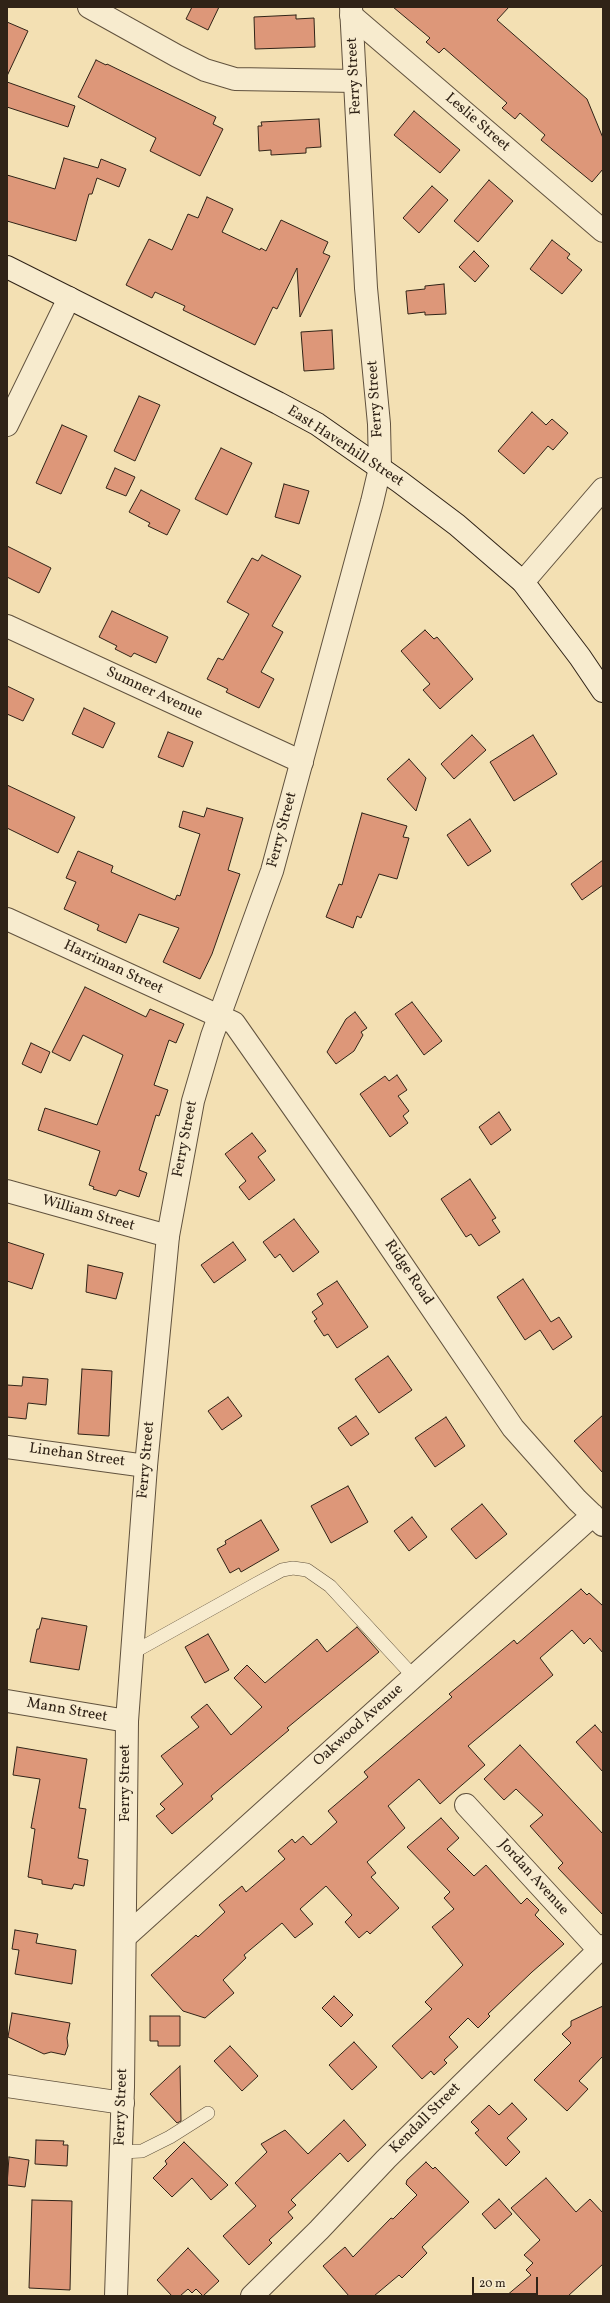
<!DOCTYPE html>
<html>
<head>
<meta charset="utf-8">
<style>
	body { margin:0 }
	#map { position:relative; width:610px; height:2303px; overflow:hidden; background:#f3e0b3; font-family:Vollkorn,serif }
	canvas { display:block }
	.frame { position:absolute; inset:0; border:8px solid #302317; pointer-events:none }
	.scale { position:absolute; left:472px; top:2277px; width:66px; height:18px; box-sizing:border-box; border:2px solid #302317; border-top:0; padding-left:5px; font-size:12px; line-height:14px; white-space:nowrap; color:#302317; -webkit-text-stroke:3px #f7ebce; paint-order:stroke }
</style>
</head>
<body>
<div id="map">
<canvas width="610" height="2303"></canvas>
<div class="frame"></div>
<div class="scale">20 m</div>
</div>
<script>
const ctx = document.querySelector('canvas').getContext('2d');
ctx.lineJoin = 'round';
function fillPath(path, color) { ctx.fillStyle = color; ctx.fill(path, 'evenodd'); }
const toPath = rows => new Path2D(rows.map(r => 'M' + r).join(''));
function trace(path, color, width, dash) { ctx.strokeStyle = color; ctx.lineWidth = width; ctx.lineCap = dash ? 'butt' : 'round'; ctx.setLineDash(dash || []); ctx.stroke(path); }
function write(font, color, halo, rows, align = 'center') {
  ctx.font = font + ' Vollkorn,serif'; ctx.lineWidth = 3.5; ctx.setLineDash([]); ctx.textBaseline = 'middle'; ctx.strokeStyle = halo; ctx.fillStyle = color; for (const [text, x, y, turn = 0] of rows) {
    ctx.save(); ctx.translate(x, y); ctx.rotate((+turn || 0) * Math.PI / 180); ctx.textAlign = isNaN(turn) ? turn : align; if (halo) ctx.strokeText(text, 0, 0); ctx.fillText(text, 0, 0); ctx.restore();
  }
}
const building = toPath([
	[192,7,219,7,208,30,186,19,192,7],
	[393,7,509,7,497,20,587,99,603,138,603,169,592,182,541,140,545,135,520,113,515,119,502,108,507,103,444,48,439,53,426,42,430,38,393,7],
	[296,15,296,19,314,18,315,47,255,49,254,17,296,15],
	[7,22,28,31,7,76,7,22],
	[96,60,106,65,107,64,216,117,213,124,223,129,200,176,150,151,156,138,78,97,96,60],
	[7,82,75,106,68,127,7,107,7,82],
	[414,111,460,150,440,173,394,135,414,111],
	[319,119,321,147,306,148,306,153,271,155,271,150,259,151,258,126,262,126,261,122,319,119],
	[64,158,98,168,101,159,126,169,119,187,97,178,92,194,89,194,76,241,7,221,7,175,55,189,64,158],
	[489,180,513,201,478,242,454,221,489,180],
	[432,186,448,200,419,233,403,218,432,186],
	[207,197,233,209,222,232,260,250,261,248,266,251,281,220,328,242,323,253,330,256,300,317,297,268,277,309,273,307,255,345,183,310,185,306,155,292,152,298,126,285,149,239,172,250,188,214,198,218,207,197],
	[552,240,570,254,567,258,582,270,562,294,530,269,552,240],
	[474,251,489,266,475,282,459,267,474,251],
	[444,284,446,314,425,315,425,312,408,314,406,291,425,289,425,286,444,284],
	[332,330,334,369,304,371,301,332,332,330],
	[139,396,160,405,135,461,114,451,139,396],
	[532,412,546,425,552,419,568,433,553,450,548,446,524,474,498,451,532,412],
	[62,425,87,436,61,494,36,483,62,425],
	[221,448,252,463,227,515,195,499,221,448],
	[115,468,135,477,126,496,106,488,115,468],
	[284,484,309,491,299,524,275,517,284,484],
	[141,490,180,510,167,535,148,526,150,523,129,512,141,490],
	[7,546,51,568,39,593,7,577,7,546],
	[262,555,301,576,272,626,283,632,261,672,274,679,259,708,226,692,228,689,207,679,218,658,223,660,249,614,227,602,252,558,258,561,262,555],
	[112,611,168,637,156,663,134,653,131,657,115,649,117,646,99,637,112,611],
	[425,630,434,639,437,637,473,679,440,709,423,690,430,684,401,651,425,630],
	[7,686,34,699,23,721,7,714,7,686],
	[84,708,115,723,103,748,72,734,84,708],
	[168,732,193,742,183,767,158,757,168,732],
	[472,735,486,750,454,779,441,764,472,735],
	[533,735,557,774,514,801,490,762,533,735],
	[409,759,426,778,416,811,387,779,409,759],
	[7,785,75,817,58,853,7,828,7,785],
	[207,808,243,818,228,870,240,874,212,954,200,979,163,962,179,928,139,914,126,943,97,930,99,925,64,909,76,882,66,878,78,851,113,866,111,872,175,900,177,895,180,896,200,834,179,827,183,811,204,817,207,808],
	[362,813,407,826,403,837,409,838,397,879,379,874,361,918,357,916,353,928,326,917,339,884,342,885,362,813],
	[470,819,491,851,468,866,447,835,470,819],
	[603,860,603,885,582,900,571,884,603,860],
	[85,987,146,1017,150,1009,184,1024,176,1043,169,1040,154,1085,168,1090,159,1116,156,1115,139,1170,147,1173,139,1197,119,1190,116,1196,93,1189,94,1187,89,1185,100,1151,38,1130,45,1108,97,1125,123,1055,83,1035,70,1061,52,1052,85,987],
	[412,1002,442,1041,424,1055,395,1014,412,1002],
	[355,1012,367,1028,361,1032,363,1035,354,1051,336,1064,327,1052,346,1019,355,1012],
	[31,1043,50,1052,41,1073,22,1064,31,1043],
	[397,1075,407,1090,398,1096,409,1111,403,1116,408,1123,390,1137,360,1094,385,1076,389,1081,397,1075],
	[499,1112,511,1130,491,1145,479,1127,499,1112],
	[252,1133,266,1151,258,1157,275,1180,249,1200,239,1187,246,1181,225,1154,252,1133],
	[470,1179,496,1218,492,1220,500,1232,479,1246,471,1234,466,1237,441,1199,470,1179],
	[294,1219,319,1252,293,1272,280,1254,275,1258,263,1242,294,1219],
	[7,1242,44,1254,32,1289,7,1281,7,1242],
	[233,1242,246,1260,214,1283,201,1265,233,1242],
	[88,1265,123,1273,116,1299,86,1292,88,1265],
	[523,1279,551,1322,559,1317,572,1337,553,1350,540,1330,525,1340,497,1297,523,1279],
	[337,1281,368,1327,337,1348,328,1334,324,1336,314,1321,317,1319,312,1312,323,1304,317,1294,337,1281],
	[388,1356,412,1390,379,1413,355,1379,388,1356],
	[82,1369,112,1371,109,1436,78,1434,82,1369],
	[23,1377,48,1379,46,1405,28,1403,26,1419,7,1417,7,1385,22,1386,23,1377],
	[228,1397,242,1416,222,1430,208,1411,228,1397],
	[603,1415,603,1473,574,1441,603,1415],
	[356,1416,369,1434,351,1446,338,1428,356,1416],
	[446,1417,465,1446,435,1467,415,1438,446,1417],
	[348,1486,368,1522,331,1543,311,1506,348,1486],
	[482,1504,507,1534,476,1559,451,1529,482,1504],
	[412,1517,427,1537,409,1551,394,1531,412,1517],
	[261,1520,279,1550,241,1572,239,1568,230,1573,217,1549,226,1544,225,1541,261,1520],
	[581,1589,587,1595,589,1593,603,1606,603,1653,590,1638,584,1644,572,1630,540,1658,553,1675,468,1746,485,1765,440,1804,419,1779,388,1806,405,1828,367,1862,376,1873,371,1877,399,1908,370,1934,367,1931,359,1938,345,1922,352,1915,326,1886,300,1909,313,1924,295,1938,282,1923,244,1955,246,1958,223,1980,234,1993,205,2018,183,2011,151,1975,196,1935,198,1937,225,1912,219,1905,242,1886,246,1892,285,1859,278,1851,292,1839,295,1843,303,1836,311,1845,337,1822,328,1811,368,1777,364,1772,452,1697,449,1694,514,1640,517,1644,581,1589],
	[42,1618,87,1626,79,1670,30,1662,37,1629,39,1629,42,1618],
	[357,1627,379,1652,287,1728,289,1730,211,1796,213,1799,172,1834,156,1816,165,1809,160,1804,183,1784,161,1756,199,1727,191,1717,207,1704,231,1735,262,1707,234,1678,247,1665,265,1683,317,1639,327,1652,357,1627],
	[208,1634,229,1670,205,1683,185,1647,208,1634],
	[595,1725,603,1734,603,1772,576,1742,595,1725],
	[520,1745,603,1834,603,1915,558,1868,563,1863,530,1826,543,1815,516,1789,504,1800,484,1779,520,1745],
	[17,1747,87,1759,79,1808,86,1809,78,1858,88,1860,84,1886,74,1884,72,1889,42,1884,42,1880,28,1877,35,1829,31,1828,40,1779,13,1775,17,1747],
	[441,1818,459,1838,447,1849,474,1876,486,1865,521,1904,527,1898,539,1910,535,1915,564,1944,532,1972,488,2014,490,2016,478,2028,468,2018,449,2037,458,2047,444,2060,447,2063,434,2075,431,2071,422,2079,392,2046,432,2009,425,2002,463,1965,432,1927,454,1909,444,1898,450,1892,407,1847,441,1818],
	[15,1930,38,1934,36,1943,76,1950,72,1984,15,1974,19,1950,12,1949,15,1930],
	[334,1996,353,2015,341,2027,322,2008,334,1996],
	[603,2006,603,2056,579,2081,588,2089,567,2111,534,2080,571,2043,562,2034,571,2026,571,2021,603,2006],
	[12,2013,70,2023,67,2038,68,2046,65,2055,51,2052,44,2054,8,2037,12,2013],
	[150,2016,180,2016,180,2046,158,2046,158,2041,150,2041,150,2016],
	[354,2042,377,2067,352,2090,329,2065,354,2042],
	[230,2046,258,2076,242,2091,214,2061,230,2046],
	[180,2066,181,2121,177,2123,150,2094,180,2066],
	[512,2103,527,2119,507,2138,520,2152,506,2166,475,2133,479,2130,471,2122,489,2105,499,2115,512,2103],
	[344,2120,366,2145,348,2162,340,2153,291,2200,296,2205,288,2212,293,2218,269,2240,272,2243,249,2265,223,2236,256,2206,235,2183,267,2152,261,2144,285,2130,308,2154,344,2120],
	[36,2140,64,2141,63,2145,68,2145,67,2166,35,2164,36,2140],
	[184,2142,228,2185,211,2200,192,2178,172,2197,153,2178,167,2164,165,2161,184,2142],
	[9,2157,29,2160,25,2187,7,2185,9,2157],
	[426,2162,433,2169,435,2167,469,2202,422,2247,427,2253,402,2278,399,2275,374,2296,349,2296,323,2266,345,2247,353,2257,391,2218,393,2219,417,2195,406,2184,407,2180,426,2162],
	[546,2178,576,2212,590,2199,603,2213,603,2264,568,2296,506,2296,531,2275,526,2270,533,2263,524,2255,540,2240,511,2208,546,2178],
	[499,2199,512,2214,495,2229,482,2214,499,2199],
	[32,2200,72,2201,70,2290,29,2288,32,2200],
	[188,2248,219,2281,203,2296,196,2289,192,2293,188,2289,180,2296,172,2296,157,2280,188,2248]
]);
fillPath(building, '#dd9779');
trace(building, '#302317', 1);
const service = toPath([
	[132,1653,256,1584,282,1570,293,1568,307,1570,330,1586,414,1677],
	[121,2152,142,2151,170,2137,208,2113]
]);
const minor = toPath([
	[89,7,177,56,205,70,235,79,355,81],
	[351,15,603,231],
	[7,425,69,298],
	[523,582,603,489],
	[7,626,302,762],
	[7,919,234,1023,363,1207,513,1428,577,1500,603,1525],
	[7,1191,168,1236],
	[7,1447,146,1466],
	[7,1701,127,1721],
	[466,1805,599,1950],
	[125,1937,593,1515],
	[7,2086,123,2103],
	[252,2296,319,2230,386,2159,603,1946]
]);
const tertiary = toPath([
	[116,2296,123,2087,127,1721,146,1466,168,1236,193,1101,212,1036,272,871,372,502,380,468,379,424,366,288,351,7]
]);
const secondary = toPath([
	[7,267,278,403,317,424,400,482,457,525,523,582,580,657,603,691]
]);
trace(service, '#61523e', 14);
trace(minor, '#61523e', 24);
trace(tertiary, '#61523e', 24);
trace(secondary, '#302317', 24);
trace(service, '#f7ebce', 13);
trace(minor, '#f7ebce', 22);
trace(tertiary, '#f7ebce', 22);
trace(secondary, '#f7ebce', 22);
write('15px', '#302317', '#f7ebce', [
	["Ferry Street",355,76,-93],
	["Leslie Street",477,123,41],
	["Ferry Street",376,399,-94],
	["East Haverhill Street",345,447,33],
	["Sumner Avenue",154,694,25],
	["Ferry Street",283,830,-75],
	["Harriman Street",113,968,25],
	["Ferry Street",186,1139,-79],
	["William Street",88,1214,16],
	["Ridge Road",408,1273,56],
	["Linehan Street",77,1456,8],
	["Ferry Street",147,1460,-85],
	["Mann Street",67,1711,10],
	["Oakwood Avenue",359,1726,-42],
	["Ferry Street",126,1783,-90],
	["Jordan Avenue",533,1878,48],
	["Ferry Street",122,2107,-88],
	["Kendall Street",426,2119,-45]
]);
</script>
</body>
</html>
